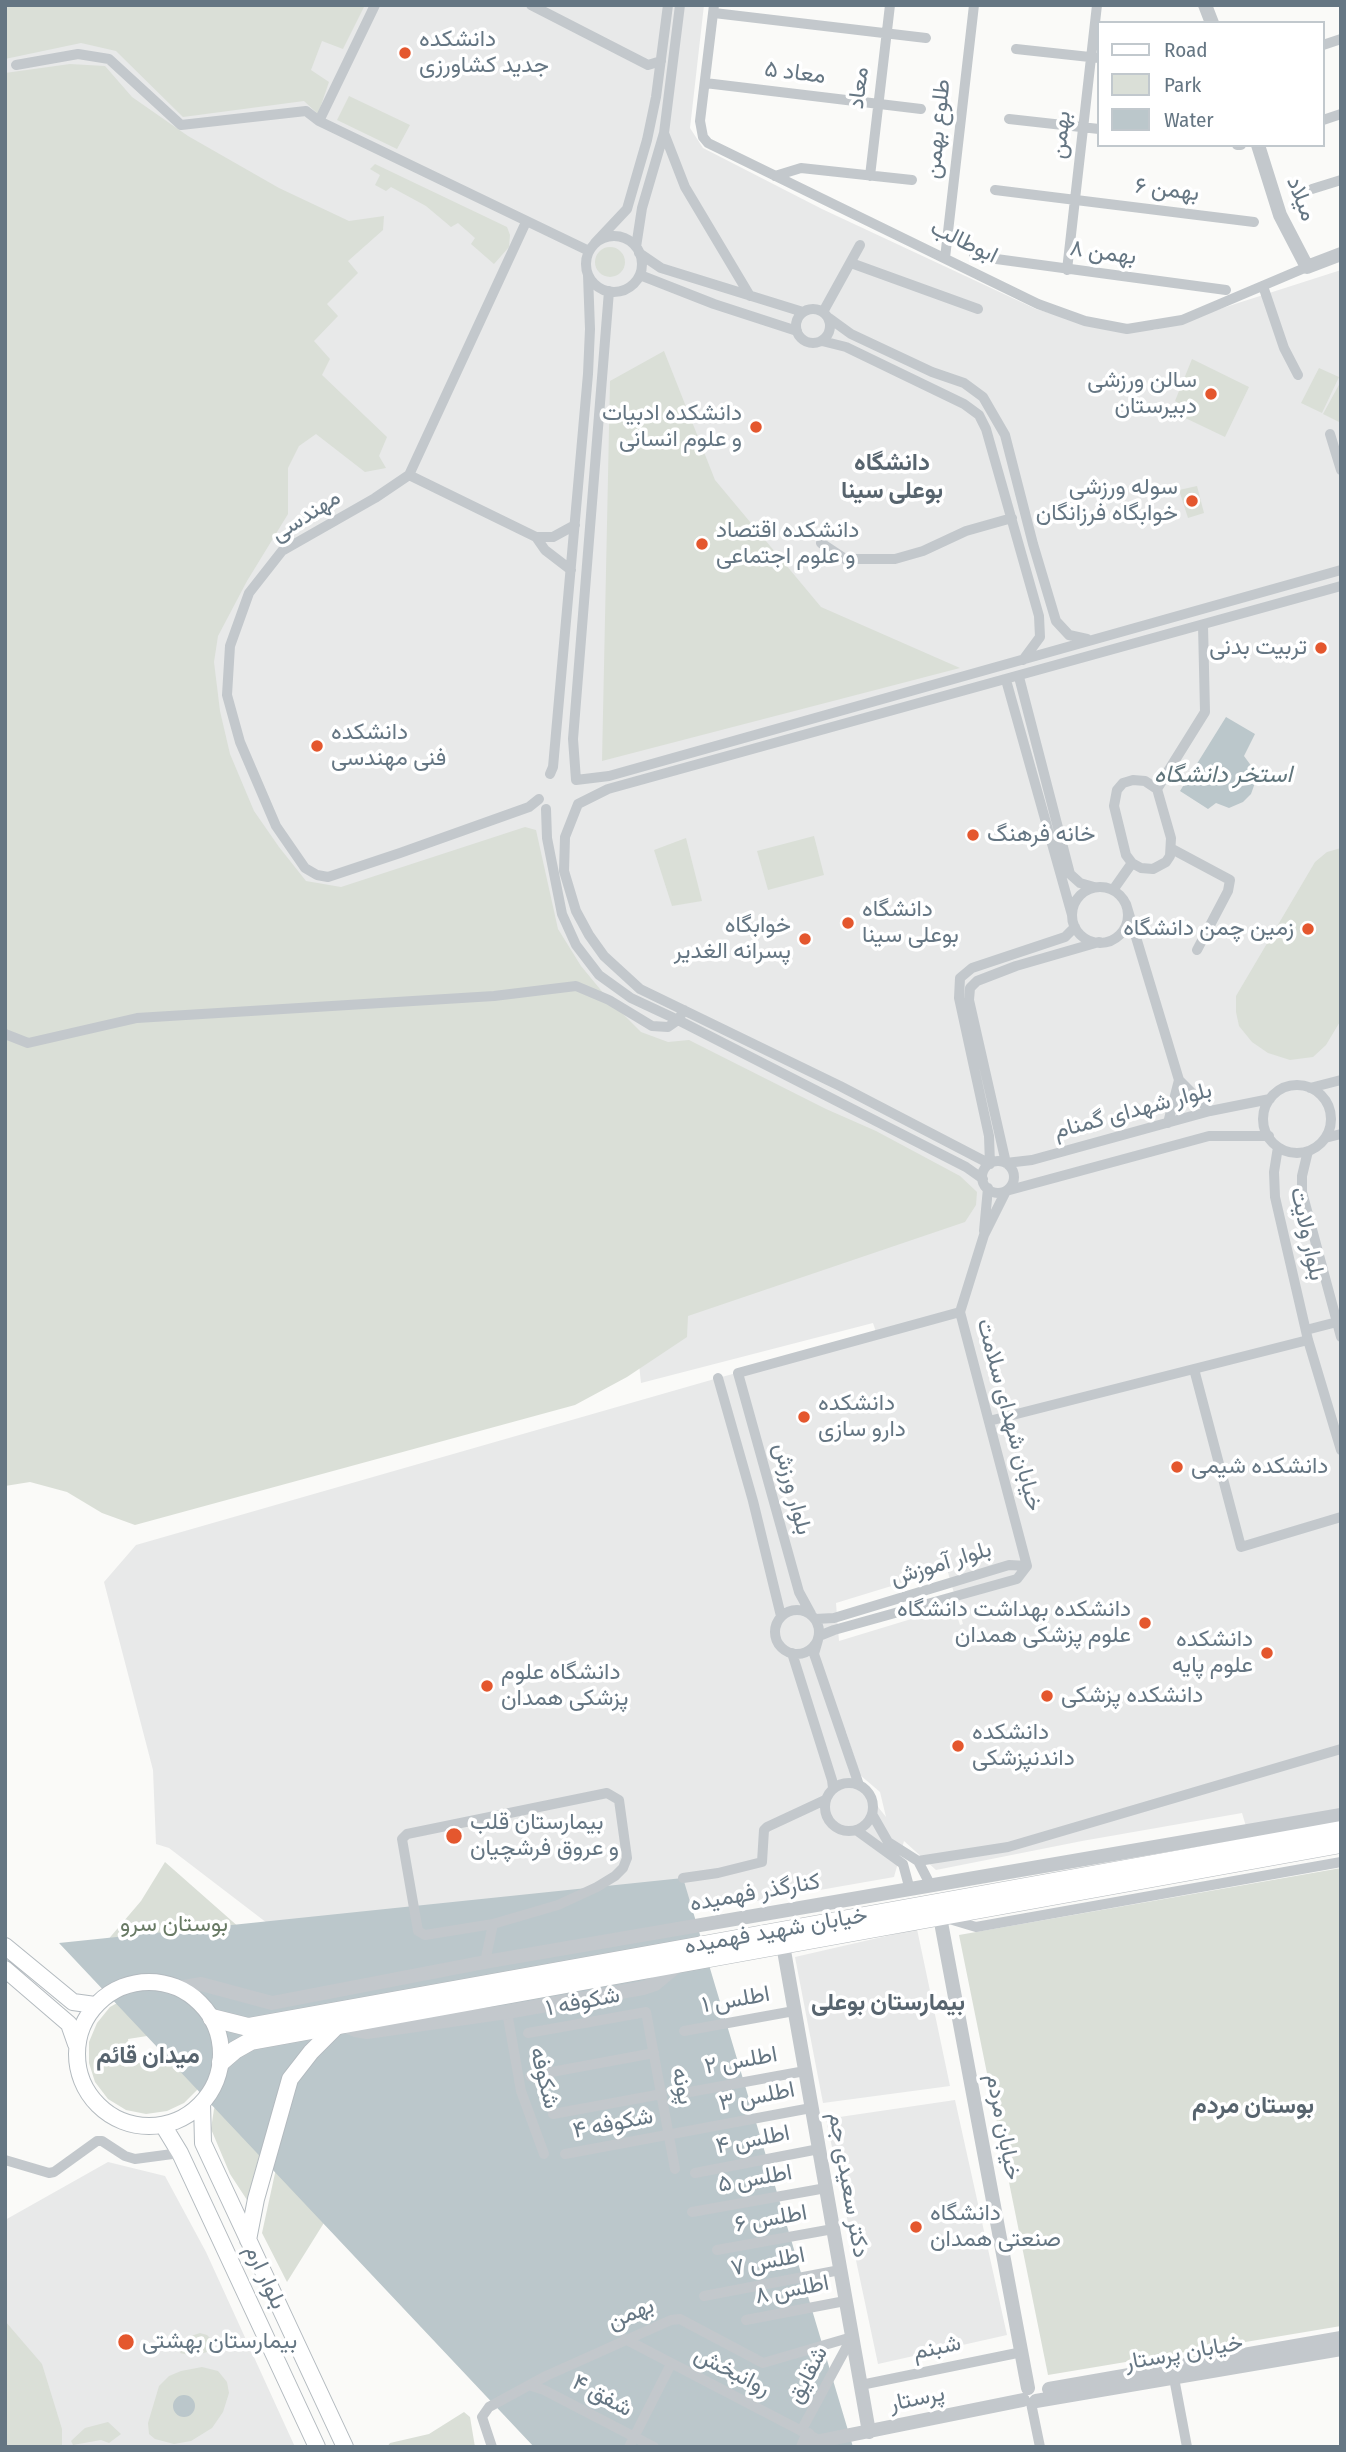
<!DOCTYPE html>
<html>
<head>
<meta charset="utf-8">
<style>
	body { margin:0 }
	#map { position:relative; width:1346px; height:2452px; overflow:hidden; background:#fafaf8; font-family:"Fira Sans Condensed",sans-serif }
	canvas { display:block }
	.frame { position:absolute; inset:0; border:7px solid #657683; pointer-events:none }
	.legend { position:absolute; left:1097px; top:21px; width:228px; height:126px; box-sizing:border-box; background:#fff; border:2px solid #c1c8cd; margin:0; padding:9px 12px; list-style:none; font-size:21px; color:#657683 }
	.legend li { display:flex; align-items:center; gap:14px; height:35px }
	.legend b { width:35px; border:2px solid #c1c8cd }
</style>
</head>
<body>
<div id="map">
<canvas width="1346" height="2452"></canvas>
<div class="frame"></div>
<ul class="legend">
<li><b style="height:9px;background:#fff"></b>Road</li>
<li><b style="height:19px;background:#dadfd7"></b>Park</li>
<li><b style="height:19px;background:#bbc7cb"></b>Water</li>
</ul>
</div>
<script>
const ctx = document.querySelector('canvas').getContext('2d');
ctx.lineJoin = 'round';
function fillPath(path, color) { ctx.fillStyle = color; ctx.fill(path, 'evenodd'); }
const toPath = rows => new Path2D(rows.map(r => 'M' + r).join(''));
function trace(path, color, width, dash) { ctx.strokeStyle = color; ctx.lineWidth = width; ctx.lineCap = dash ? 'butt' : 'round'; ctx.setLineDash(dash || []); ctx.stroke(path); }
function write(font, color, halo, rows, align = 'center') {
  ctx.font = font + ' "Fira Sans Condensed",Vazirmatn,sans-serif'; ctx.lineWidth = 7; ctx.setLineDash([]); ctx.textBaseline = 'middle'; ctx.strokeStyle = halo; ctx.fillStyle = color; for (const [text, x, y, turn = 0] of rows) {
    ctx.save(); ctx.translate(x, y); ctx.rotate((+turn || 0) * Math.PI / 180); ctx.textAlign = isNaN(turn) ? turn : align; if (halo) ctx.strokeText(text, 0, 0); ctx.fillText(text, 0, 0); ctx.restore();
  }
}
fillPath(toPath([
	[5,5,704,5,690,128,703,148,822,209,1036,309,1083,323,1154,330,1341,270,1341,1837,1254,1853,1242,1813,1082,1841,936,1870,904,1841,894,1877,335,1975,169,1848,156,1844,153,1770,104,1582,136,1545,718,1378,877,1335,873,1323,641,1383,634,1318,387,943,5,707],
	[947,1569,963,1624,960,1625,954,1606,839,1641,836,1603],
	[846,1732,860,1775,880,1792,886,1817,848,1769],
	[917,1929,950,2086,823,2103,795,1957],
	[955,2100,1007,2335,878,2364,826,2119],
	[108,2162,165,2176,206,2252,295,2447,44,2447,5,2432,5,2220]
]), '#e8e9e9');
fillPath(toPath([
	[5,5,365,5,343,49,322,41,311,70,329,82,318,114,304,101,183,117,116,51,81,43,5,59],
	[70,64,105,66,132,97,188,136,279,188,349,221,384,216,383,230,348,261,358,273,327,304,338,316,314,341,330,359,322,375,387,437,379,456,386,468,365,472,316,434,299,446,288,468,288,514,247,581,218,636,214,662,220,711,230,754,254,811,279,847,306,881,341,887,525,827,536,830,558,929,581,966,609,1000,641,1032,668,1042,689,1040,826,1109,876,1131,960,1176,977,1192,976,1205,965,1222,688,1316,687,1337,627,1377,575,1405,135,1525,102,1513,67,1492,30,1482,5,1486,5,73],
	[349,96,410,125,397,149,337,120],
	[375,164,507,227,510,235,509,247,494,264,471,244,475,238,458,223,451,227,426,206,391,187,386,191,375,185,380,175,370,169],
	'595 262a15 15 0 1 1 30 0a15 15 0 1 1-30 0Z',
	[664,351,715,480,821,607,960,668,602,761,610,381],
	[1192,359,1249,387,1225,437,1179,415,1183,406,1175,401],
	[1319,368,1339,377,1322,413,1301,403],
	[1341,381,1341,423,1323,414],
	[1197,486,1204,513,1188,518,1179,490],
	[814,836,824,875,768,890,757,851],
	[686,838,702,901,672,906,654,850],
	[1341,848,1341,1020,1326,1045,1313,1057,1290,1060,1268,1053,1252,1042,1239,1026,1236,1012,1236,996,1315,862,1327,852],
	[165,1862,308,1988,106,1942,141,1901],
	[1341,1868,1341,2326,1048,2375,959,1935],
	[149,1994,167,1997,184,2006,197,2019,206,2036,209,2054,206,2073,197,2090,184,2103,167,2111,146,2114,126,2110,108,2099,95,2082,89,2063,89,2042,97,2023,110,2007,128,1997],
	[198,2028,202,2053,132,2064,128,2039],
	[235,2066,274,2103,247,2200,230,2174,211,2129,214,2109],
	[282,2141,347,2186,287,2282,262,2233],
	[5,2321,42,2364,62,2429,62,2447,5,2447],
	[200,2333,207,2335,211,2339,212,2344,207,2352,193,2356,180,2353,184,2343,191,2336],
	[202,2367,218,2371,227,2382,229,2393,223,2412,212,2428,191,2441,174,2444,155,2439,149,2434,148,2423,159,2386,169,2376,181,2371],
	[464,2412,470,2417,475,2447,387,2447,390,2443,429,2434],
	[108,2422,121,2434,109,2443,101,2440,73,2445,71,2441,85,2428]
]), '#dadfd7');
fillPath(toPath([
	[1226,717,1255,734,1244,756,1255,771,1256,780,1251,794,1243,802,1229,808,1216,803,1208,809,1180,791],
	[683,1878,853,2447,534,2447,59,1943],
	'173 2406a11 11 0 1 1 22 0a11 11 0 1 1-22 0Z'
]), '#bbc7cb');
const secondary = toPath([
	[5,1946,73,2002,95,2005],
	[5,1969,69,2024,76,2044],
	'77 2054a72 72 0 1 1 144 0a72 72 0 1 1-144 0Z',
	[202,2103,203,2143,345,2447],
	[163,2125,180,2153,317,2447],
	[248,2240,256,2199,290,2079,311,2052,337,2026]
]);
const primary = toPath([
	[212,2018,248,2027,1341,1830],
	[221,2062,235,2050,251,2041,1341,1844]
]);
trace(secondary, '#b3babf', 18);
trace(primary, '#b5babe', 19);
trace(toPath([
	[531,5,648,65,661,61],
	[714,5,700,121,703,137,708,143,1038,304,1085,321,1127,329,1182,320,1307,267],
	[714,13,926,38],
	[1323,45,1341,39],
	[1016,49,1099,58],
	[16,65,78,54,109,59,181,125,306,111,319,121,589,251],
	[705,83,921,109],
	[1009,119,1099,129],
	[1323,120,1341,114],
	[319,121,375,5],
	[664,133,685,187,750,296],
	[1237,145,1241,145],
	[775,176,801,168,912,180],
	[870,176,890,5],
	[1312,189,1341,180],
	[995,190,1254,222],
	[526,222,409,475,375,498,282,551,249,593,230,646,227,695,240,742,276,826,305,868,317,875,328,877,400,853,529,807,539,799],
	'586 264a28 28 0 1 1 56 0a28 28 0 1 1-56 0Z',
	[595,243,627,209,647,140,656,97,668,5],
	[636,247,642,208,664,133,680,5],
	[639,253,661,268,803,312],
	[974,256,1226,290],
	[945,258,974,5],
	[851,263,978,309],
	[1067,270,1097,5],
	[640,275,714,304,797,331],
	[1263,286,1284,348,1298,375],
	[609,291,573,739,576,780,609,776,1341,570],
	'796 326a17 17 0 1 1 34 0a17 17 0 1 1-34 0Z',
	[823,312,860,245],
	[829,318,851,334,932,372,964,383,983,397,1005,435,1033,544,1056,621,1069,635,1087,639],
	[822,341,846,347,964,404,979,415,986,429,1039,616,1040,637,1023,660],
	[1330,434,1341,470],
	[409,475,536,537],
	[821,543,845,559,895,559,923,551,966,531,1012,518],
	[571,570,545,550,536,537,553,537,575,525],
	[1019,677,1070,874,1080,883,1094,887],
	[1006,680,1072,915],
	[550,774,553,767,588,374,590,329,588,275],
	[1133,780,1145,781,1157,789,1171,838,1170,856,1166,862,1153,869,1141,868,1132,863,1126,855,1114,806,1117,790,1123,783,1133,780],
	[1157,789,1205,712,1203,625],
	[546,809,547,838,562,914,576,945,599,975,631,998,678,1020,966,1167,983,1179],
	[1172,849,1230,880,1228,891,1197,950],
	'1072 915a28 28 0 1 1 56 0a28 28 0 1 1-56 0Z',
	[1113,890,1132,863],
	[1126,904,1179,1080,1210,1111],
	[1075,927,1065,937,972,968,960,978,959,998,989,1136,990,1164,840,1086,640,989,604,956,589,935,576,911,564,871,565,837,578,804,608,789,1341,586],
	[1099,942,1016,966,977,981,970,988,969,1000,1006,1163,1032,1160,1210,1111,1270,1099],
	[5,1034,28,1043,137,1018,494,996,576,986,609,1000,652,1026,668,1027,678,1020,684,1010],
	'1263 1119a34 34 0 1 1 68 0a34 34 0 1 1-68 0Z',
	[1310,1088,1341,1080],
	[1168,1123,1179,1080],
	[1325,1138,1341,1134],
	[1278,1147,1274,1172,1275,1197,1308,1340,1341,1450],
	[1308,1151,1302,1176,1302,1192,1341,1337],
	'982 1177a16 16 0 1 1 32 0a16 16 0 1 1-32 0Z',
	[984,1231,988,1188],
	[1306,1330,1337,1322],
	[1194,1369,1241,1547,1341,1517],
	[718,1378,753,1501,781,1616],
	[989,1421,1308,1340],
	[1027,1566,960,1312,984,1235,1006,1191,1209,1136,1269,1136],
	'775 1632a22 22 0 1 1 44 0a22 22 0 1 1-44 0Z',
	[811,1614,799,1592,738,1373,960,1312],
	[815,1619,834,1618,1009,1565,1027,1566],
	[819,1636,834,1630,1017,1579,1027,1566],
	[818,1640,814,1654,859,1785],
	[792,1653,832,1780,833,1788],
	'825 1807a24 24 0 1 1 48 0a24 24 0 1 1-48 0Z',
	[872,1814,888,1842,918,1861,931,1886],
	[856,1830,903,1864,910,1890],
	[918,1861,1008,1847,1341,1749],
	[683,1878,718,1873,762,1862,764,1830,767,1827,825,1800],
	[946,1918,976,1927,1341,1862],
	[485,1962,493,1924,558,1905,597,1887,615,1876,623,1868,627,1858,619,1800,607,1793,407,1834,402,1839,418,1931,425,1935,493,1924],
	[507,2012,521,2091,544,2154],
	[684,2031,794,2011],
	[528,2033,646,2012,675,2169],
	[530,2076,654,2053],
	[684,2093,805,2071],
	[553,2114,662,2094],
	[565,2154,811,2108],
	[5,2160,49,2173,54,2172,97,2141,102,2141,125,2156,135,2159,180,2153],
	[695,2173,819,2149],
	[692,2212,826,2188],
	[717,2250,833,2229],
	[704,2296,840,2270],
	[746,2320,845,2301],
	[625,2339,815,2438],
	[1174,2378,1187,2447],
	[529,2385,544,2390,654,2447],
	[861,2385,1022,2352],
	[1031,2403,1040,2447],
	[801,2431,852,2337],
	[492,2447,482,2417,489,2407,546,2376,671,2320,680,2319,763,2363,852,2337],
	[629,2447,671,2364]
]), '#c3c8cc', 10);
trace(toPath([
	[1205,5,1212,23],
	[1258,145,1280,215,1307,267,1341,254],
	[940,1917,1028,2388],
	[783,1945,869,2432],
	[179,1988,201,1984,272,2003,485,1962,1341,1815],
	[342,2024,355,2030,367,2032,507,2012,643,1988,655,1984,679,1964],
	[1049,2389,1341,2338],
	[1036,2401,1341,2349],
	[803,2447,808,2435],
	[817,2447,820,2441,1023,2400]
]), '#c3c8cc', 14);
trace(secondary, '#fff', 16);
trace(primary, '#fff', 18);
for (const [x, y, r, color] of [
	[405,53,7,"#e4572e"],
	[1211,394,7,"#e4572e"],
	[756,427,7,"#e4572e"],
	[1192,501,7,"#e4572e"],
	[702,544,7,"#e4572e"],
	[1321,648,7,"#e4572e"],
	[317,746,7,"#e4572e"],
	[973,835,7,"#e4572e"],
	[848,923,7,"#e4572e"],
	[1308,929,7,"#e4572e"],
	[805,939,7,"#e4572e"],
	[804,1417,7,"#e4572e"],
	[1177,1467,7,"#e4572e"],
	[1145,1623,7,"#e4572e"],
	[1267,1653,7,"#e4572e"],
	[487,1686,7,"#e4572e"],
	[1047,1696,7,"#e4572e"],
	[958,1746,7,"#e4572e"],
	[454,1836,9,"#e4572e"],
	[916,2227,7,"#e4572e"],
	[126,2342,9,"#e4572e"]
]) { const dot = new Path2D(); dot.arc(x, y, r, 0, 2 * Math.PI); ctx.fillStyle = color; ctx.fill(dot); trace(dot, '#fff', 2.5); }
write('23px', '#657683', '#fff', [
	["دانشکده",419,40],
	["جدید کشاورزی",419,66],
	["سالن ورزشی",1197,381,"right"],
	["دبیرستان",1197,407,"right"],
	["دانشکده ادبیات",742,414,"right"],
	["و علوم انسانی",742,440,"right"],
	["سوله ورزشی",1178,488,"right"],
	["خوابگاه فرزانگان",1178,514,"right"],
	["دانشکده اقتصاد",716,531],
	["و علوم اجتماعی",716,557],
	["تربیت بدنی",1307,648,"right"],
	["دانشکده",331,733],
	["فنی مهندسی",331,759],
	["خانه فرهنگ",987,835],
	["دانشگاه",862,910],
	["بوعلی سینا",862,936],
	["خوابگاه",791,926,"right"],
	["پسرانه الغدیر",791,952,"right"],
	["زمین چمن دانشگاه",1294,929,"right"],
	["دانشکده",818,1404],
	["دارو سازی",818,1430],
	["دانشکده شیمی",1191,1467],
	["دانشکده بهداشت دانشگاه",1131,1610,"right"],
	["علوم پزشکی همدان",1131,1636,"right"],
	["دانشکده",1253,1640,"right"],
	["علوم پایه",1253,1666,"right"],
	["دانشگاه علوم",501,1673],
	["پزشکی همدان",501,1699],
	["دانشکده پزشکی",1061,1696],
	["دانشکده",972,1733],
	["داندنپزشکی",972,1759],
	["بیمارستان قلب",470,1823],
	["و عروق فرشچیان",470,1849],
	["دانشگاه",930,2214],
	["صنعتی همدان",930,2240],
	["بیمارستان بهشتی",142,2342]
], 'left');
write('23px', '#657683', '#fff', [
	["معاد ۵",795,73,7],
	["معاد",859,88,-83],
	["طلوع بهمن",938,129,-84],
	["بهمن",1061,135,-84],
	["بهمن ۶",1167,190,7],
	["میلاد",1301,199,69],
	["ابوطالب",964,242,26],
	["بهمن ۸",1103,253,8],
	["مهندسی",306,516,-32],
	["بلوار شهدای گمنام",1133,1111,-15],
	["بلوار ولایت",1307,1234,78],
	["خیابان شهدای سلامت",1009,1415,75],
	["بلوار ورزش",792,1489,75],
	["بلوار آموزش",941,1564,-17],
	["کنارگذر فهمیده",755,1893,-10],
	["خیابان شهید فهمیده",776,1931,-10],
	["اطلس ۱",736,2000,-10],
	["شکوفه ۱",583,2002,-11],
	["اطلس ۲",741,2061,-10],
	["شکوفه",544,2078,76],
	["پونه",682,2086,79],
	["اطلس ۳",757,2097,-11],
	["شکوفه ۴",613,2124,-11],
	["خیابان مردم",1003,2127,79],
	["اطلس ۴",753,2140,-11],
	["اطلس ۵",755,2179,-10],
	["دکتر سعیدی جم",848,2185,80],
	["اطلس ۶",771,2219,-10],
	["اطلس ۷",768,2262,-11],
	["بلوار ارم",265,2277,65],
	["اطلس ۸",792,2290,-11],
	["بهمن",631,2314,-23],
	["شبنم",937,2348,-12],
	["خیابان پرستار",1184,2353,-10],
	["روانبخش",732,2372,27],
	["شقایق",808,2375,-62],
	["شفق ۴",602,2396,28],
	["پرستار",917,2399,-12]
]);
write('23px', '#687a64', '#fff', [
	["بوستان سرو",174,1925]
]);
write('bold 24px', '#57646e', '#fff', [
	["دانشگاه",892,463],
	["بوعلی سینا",892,491],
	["بیمارستان بوعلی",888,2003],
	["میدان قائم",148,2056],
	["بوستان مردم",1253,2106]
]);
write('italic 24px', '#60757c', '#fff', [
	["استخر دانشگاه",1223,775]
]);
</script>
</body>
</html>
